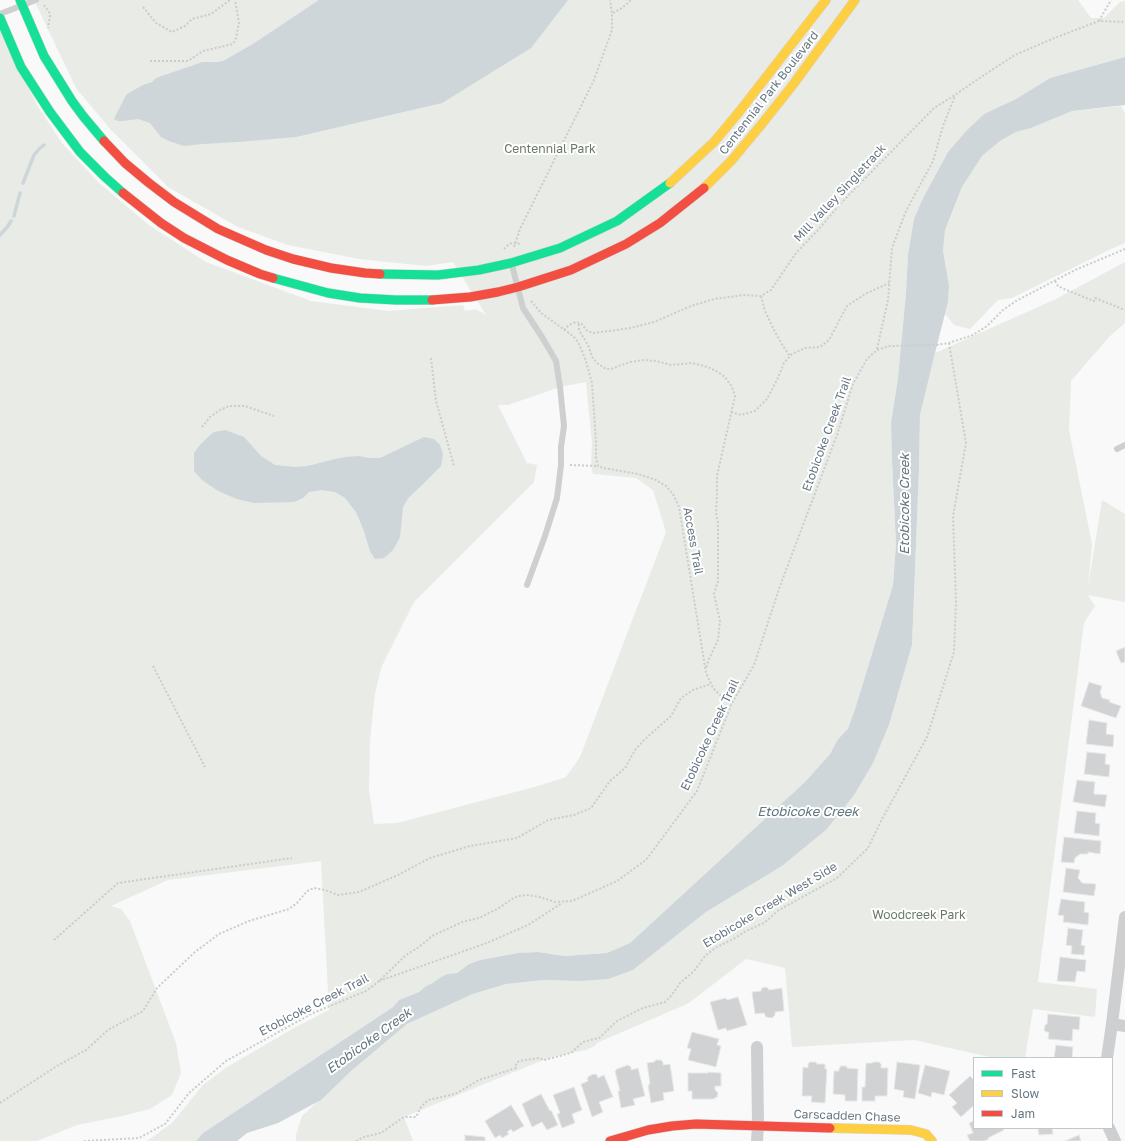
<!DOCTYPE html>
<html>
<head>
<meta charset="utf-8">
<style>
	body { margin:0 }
	#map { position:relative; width:1125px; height:1141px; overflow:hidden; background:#f9f9f9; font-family:"Golos Text",sans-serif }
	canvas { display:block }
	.legend { position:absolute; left:973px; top:1057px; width:140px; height:72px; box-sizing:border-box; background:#fff; border:1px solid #c1c8cd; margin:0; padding:5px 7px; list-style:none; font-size:12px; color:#657683 }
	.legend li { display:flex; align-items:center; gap:8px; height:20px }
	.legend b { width:20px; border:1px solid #c1c8cd }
</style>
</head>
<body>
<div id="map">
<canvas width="1125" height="1141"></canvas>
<ul class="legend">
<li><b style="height:5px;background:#16e098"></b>Fast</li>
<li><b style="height:5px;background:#ffcf43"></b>Slow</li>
<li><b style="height:5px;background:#f24e42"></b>Jam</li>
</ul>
</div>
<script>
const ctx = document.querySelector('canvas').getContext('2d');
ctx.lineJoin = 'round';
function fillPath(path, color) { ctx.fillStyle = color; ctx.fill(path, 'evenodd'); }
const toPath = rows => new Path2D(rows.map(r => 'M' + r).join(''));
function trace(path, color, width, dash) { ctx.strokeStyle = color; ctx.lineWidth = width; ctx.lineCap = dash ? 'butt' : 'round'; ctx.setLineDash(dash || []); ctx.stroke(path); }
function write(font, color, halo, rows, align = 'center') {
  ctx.font = font + ' "Golos Text",sans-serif'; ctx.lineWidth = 4; ctx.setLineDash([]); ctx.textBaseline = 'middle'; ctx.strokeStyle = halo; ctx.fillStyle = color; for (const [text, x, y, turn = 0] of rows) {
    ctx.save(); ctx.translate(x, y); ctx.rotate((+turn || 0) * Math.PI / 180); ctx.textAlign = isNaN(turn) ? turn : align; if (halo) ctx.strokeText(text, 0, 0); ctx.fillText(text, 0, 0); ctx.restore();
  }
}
fillPath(toPath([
	[34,0,1078,0,1091,18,1104,18,1120,2,1125,1,1125,57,1050,78,1016,99,984,114,966,131,948,152,923,198,914,219,908,254,906,293,898,378,891,423,892,461,896,544,893,585,856,706,848,730,838,739,830,754,805,782,630,943,607,953,565,956,538,952,518,953,480,960,469,964,457,973,447,974,441,977,431,984,426,986,419,992,399,1000,393,1007,203,1133,196,1141,147,1141,172,1123,203,1085,227,1067,294,1028,329,1010,321,861,168,880,111,906,121,909,130,921,176,1043,181,1073,172,1095,150,1109,122,1116,77,1125,37,1141,0,1141,0,29,37,105,62,143,99,183,149,225,206,262,311,301,388,311,463,305,465,311,476,309,486,315,453,262,426,266,359,259,288,245,238,227,168,187,111,130,76,88],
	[586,382,592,444,591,466,593,474,636,478,653,490,666,532,580,757,566,777,538,786,397,823,374,824,369,790,370,740,375,693,382,666,414,602,534,482,537,465,527,463,498,405,508,405,560,387],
	[1121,106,1125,114,1125,243,1109,250,1012,298,998,300,970,329,954,325,945,314,948,302,949,285,943,251,945,230,962,187,982,156,1000,141,1016,132,1031,128,1072,111],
	[1125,262,1125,323,1109,337,1071,381,1069,430,1092,544,1088,587,1102,500,1125,514,1125,602,1088,595,1095,606,1084,623,1038,982,1097,989,1095,1017,1033,1009,1025,1058,994,1058,914,1040,792,1047,785,968,746,959,689,1003,597,1043,595,1046,586,1050,552,1057,536,1063,404,1117,413,1141,296,1141,296,1135,302,1116,350,1072,407,1024,473,994,506,984,544,980,580,981,633,970,706,912,782,866,826,830,873,763,889,725,912,645,919,468,920,415,935,353,1056,299]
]), '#e8ebe6');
fillPath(toPath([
	[319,0,568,0,531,48,442,103,296,137,238,142,202,144,184,146,169,141,161,137,150,123,138,119,123,121,118,121,114,119,126,95,134,90,143,85,152,82,156,78,194,65,202,62,218,62,223,61,253,44],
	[1125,57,1125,105,1072,111,1031,128,1016,132,1000,141,982,156,962,187,945,230,943,251,949,285,948,302,935,353,920,415,919,468,912,645,889,725,873,763,854,795,826,830,782,866,706,912,633,970,608,979,580,981,544,980,506,984,473,994,407,1024,350,1072,321,1100,278,1123,247,1133,237,1141,196,1141,203,1133,393,1007,399,1000,419,992,426,986,431,984,441,977,447,974,457,973,469,964,480,960,518,953,538,952,565,956,607,953,630,943,805,782,830,754,838,739,848,729,856,706,893,585,896,544,892,461,891,423,898,378,906,293,908,254,914,219,923,198,948,152,966,131,984,114,1016,99,1050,78],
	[225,430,244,437,261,456,275,465,294,467,308,466,335,459,346,457,359,456,369,458,380,458,424,437,434,439,440,445,443,454,441,466,420,487,409,497,403,507,400,537,393,550,384,558,375,559,370,551,364,531,356,512,345,498,335,492,321,490,309,492,303,498,294,502,254,503,237,499,218,491,202,480,194,471,194,453,200,445,208,437,214,432]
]), '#ced6d9');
trace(toPath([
	[23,183,34,155,39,149,44,145],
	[14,216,20,193],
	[0,235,8,226,11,221]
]), '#ced6d9', 3.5);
const building = toPath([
	[1125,647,1125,662,1121,663,1116,651,1125,647],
	[1089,682,1102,686,1100,692,1102,698,1110,700,1109,702,1121,706,1116,718,1081,706,1089,682],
	[1089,720,1107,723,1106,734,1114,735,1113,747,1086,744,1089,720],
	[1087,752,1106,754,1105,764,1110,765,1109,777,1084,774,1087,752],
	[1077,780,1095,782,1094,790,1094,794,1107,795,1105,807,1073,802,1077,780],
	[1077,811,1096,813,1095,823,1100,824,1099,836,1074,833,1077,811],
	[1064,837,1101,841,1100,854,1088,852,1088,854,1080,854,1075,858,1074,863,1061,862,1064,837],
	[1066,868,1080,870,1078,878,1082,883,1096,884,1094,896,1063,892,1066,868],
	[1061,899,1085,902,1084,912,1089,913,1088,925,1063,922,1064,916,1058,915,1061,899],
	[1068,928,1083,930,1081,945,1085,946,1084,955,1071,954,1072,946,1066,945,1068,928],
	[1060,957,1086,960,1085,972,1077,971,1075,982,1057,981,1060,957],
	[765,987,768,988,769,990,782,988,784,1011,775,1012,775,1015,772,1018,766,1017,764,1013,755,1014,752,992,761,991,762,988,765,987],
	[738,997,747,1025,727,1031,726,1028,718,1030,710,1002,726,998,727,1000,738,997],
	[1048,1014,1080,1017,1079,1030,1073,1029,1072,1041,1048,1039,1049,1032,1046,1032,1044,1030,1045,1025,1047,1024,1048,1014],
	[692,1032,719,1039,717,1045,721,1046,716,1067,688,1060,691,1049,687,1048,692,1032],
	[1056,1045,1073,1047,1072,1058,1054,1058,1056,1045],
	[656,1060,661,1060,663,1062,663,1065,670,1064,674,1091,663,1093,664,1100,651,1103,648,1085,650,1084,647,1063,654,1062,656,1060],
	[810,1062,816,1062,817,1064,825,1064,825,1069,827,1069,825,1103,811,1102,812,1096,802,1096,803,1067,808,1068,808,1064,810,1062],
	[874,1062,879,1062,881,1064,881,1068,888,1068,887,1096,875,1096,875,1101,862,1101,862,1087,865,1087,866,1063,872,1063,874,1062],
	[897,1062,920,1065,915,1099,903,1097,904,1091,894,1089,897,1062],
	[628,1065,631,1067,631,1070,638,1068,645,1096,633,1099,635,1105,621,1108,618,1091,620,1091,615,1071,617,1069,628,1065],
	[925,1065,950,1071,944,1095,932,1092,931,1097,918,1093,925,1065],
	[841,1066,846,1066,847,1068,858,1069,857,1101,845,1101,845,1095,833,1094,834,1071,839,1071,839,1069,841,1066],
	[708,1072,721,1073,721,1086,715,1086,715,1090,718,1093,717,1097,713,1099,692,1099,692,1091,688,1091,688,1073,708,1073,708,1072],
	[594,1074,597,1075,598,1078,604,1075,613,1097,599,1102,603,1112,592,1117,581,1084,588,1081,587,1079,589,1076,594,1074],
	[970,1076,974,1080,974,1105,961,1117,952,1107,957,1103,949,1095,970,1076],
	[574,1087,582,1110,572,1114,575,1123,562,1128,557,1114,560,1113,553,1095,574,1087],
	[541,1094,550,1111,551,1110,558,1125,547,1130,542,1122,532,1127,522,1104,541,1094],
	[511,1105,524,1126,513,1132,511,1129,507,1132,509,1134,502,1138,500,1135,495,1138,485,1121,511,1105],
	[974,1121,974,1128,1002,1128,1004,1130,988,1138,989,1139,984,1141,970,1141,967,1135,973,1133,969,1123,974,1121],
	[1038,1128,1052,1128,1053,1134,1039,1135,1038,1128],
	[465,1135,485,1137,485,1141,465,1141,465,1135],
	[1079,1135,1081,1141,1065,1141,1079,1135]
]);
fillPath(building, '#d0d2d3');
trace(building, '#e8e8e8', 1);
const fast = toPath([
	[20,0,44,56,72,101,83,116,104,141],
	[0,18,21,67,50,112,80,152,105,177,123,193],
	[380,274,438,275,479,270,511,263,560,248,617,221,670,183],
	[273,278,328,293,360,298,396,300,432,300]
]);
const slow = toPath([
	[670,183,714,142,739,112,826,0],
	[704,188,732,160,761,125,792,86,855,0],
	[830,1128,911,1130,926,1134,932,1141]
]);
const jam = toPath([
	[104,141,125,163,149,183,174,202,218,229,266,250,293,259,331,268,365,273,380,274],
	[123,193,161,223,184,238,227,260,260,274,273,278],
	[432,300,470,297,498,292,518,287,571,270,626,244,660,223,704,188],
	[610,1141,648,1130,672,1126,696,1124,830,1128]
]);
trace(fast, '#d5d6d7', 10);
trace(slow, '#d5d6d7', 10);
trace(jam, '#d5d6d7', 10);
trace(toPath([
	[44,5,49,12,50,16,48,28],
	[143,7,156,23,172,32,185,26,192,19,211,14,230,0],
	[613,13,622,8,631,0],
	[1099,21,1111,0],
	[150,61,188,61,203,51,233,44,236,38,239,23,235,0],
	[514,247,520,229,594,80,612,30,612,13,610,0],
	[504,249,509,244,512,243,521,244],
	[1055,281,1058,286,1064,289,1094,301,1095,298,1125,310],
	[761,296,765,311,774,330,783,346,790,356],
	[531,301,541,313,573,336,578,342,585,358,592,383,596,442,596,458,598,466,603,468,638,474,656,480,666,486,673,494,679,507,706,673,713,688,721,696,732,703],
	[579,324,579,330,589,347,592,357,597,363,606,369,611,369,630,362,644,360,656,361,671,365,692,363,708,367,716,371,725,377,732,387,735,396,717,476,717,494,716,513,718,523,718,581,714,594,720,621,718,640,709,659,706,668],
	[564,330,569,325,576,322,582,324,587,331,594,333,631,328,654,322,691,306,714,299,744,295,761,296,771,290,796,253,818,230,842,202,934,108,955,95,978,79,1015,55,1052,39,1099,21,1125,22],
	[877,349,888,300,892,248,906,211,933,161,943,126,955,96],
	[431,358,436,401,454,466],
	[731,412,741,415,755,411,767,399,777,380,784,363,792,354,805,348,820,347,829,340,847,306,865,294,889,283],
	[202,427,210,417,220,410,229,406,245,406,274,416],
	[570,465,598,466],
	[153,666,205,767],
	[54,940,118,883,292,858],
	[379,981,487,943,528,925,562,903],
	[0,1103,57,1066,86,1050,108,1030,143,1011,157,988,195,952,219,934,249,921,289,909,297,903,307,891,314,888,325,890,338,895,359,892,398,875,430,858,470,846,517,838,548,820,574,815,591,808,610,781,625,768,635,750,644,740,671,716,681,698,693,690,711,684],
	[84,1141,139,1138,165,1124,189,1093,226,1061,313,1013,366,991,378,982,406,955,419,947,432,936,445,930,462,922,479,918,499,908,512,899,518,896,528,895,540,897,555,902,572,901,617,881,646,860,697,791,732,703,754,665,780,586,837,435,853,384,867,359,877,350,889,346,936,345,949,343,973,335,987,326,1003,310,1016,301,1075,270,1125,249],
	[356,1141,364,1137,381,1133,404,1117,416,1117,421,1107,428,1100,455,1094,479,1080,516,1068,516,1064,519,1061,539,1058,544,1060,571,1053,583,1042,599,1038,617,1021,643,1008,665,1002,671,996,680,983,694,971,705,956,715,948,735,938,746,931,764,923,779,910,837,878,868,848,881,821,927,737,954,652,956,601,953,516,966,443,949,343]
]), '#cbcccd', 2, [2, 2]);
trace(toPath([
	[0,14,36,0],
	[512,265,523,308,542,337,556,361,560,387,564,426,561,447,561,465,557,498,545,536,527,585],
	[1117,449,1125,445]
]), '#cecfd0', 6);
trace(toPath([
	[1112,1024,1125,1026],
	[757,1047,758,1125,757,1141],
	[1107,1058,1112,1024,1125,917],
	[1109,1128,1115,1141]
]), '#cecfd0', 12);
trace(fast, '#16e098', 9);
trace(slow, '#ffcf43', 9);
trace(jam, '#f24e42', 9);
write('12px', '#657683', '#fff', [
	["Centennial Park Boulevard",769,93,-52],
	["Mill Valley Singletrack",840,193,-47],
	["Etobicoke Creek Trail",827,434,-70],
	["Access Trail",693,541,80],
	["Etobicoke Creek Trail",710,735,-65],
	["Etobicoke Creek West Side",770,905,-31],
	["Etobicoke Creek Trail",314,1005,-27],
	["Carscadden Chase",847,1116,2]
]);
write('12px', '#687a64', '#fff', [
	["Centennial Park",550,149],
	["Woodcreek Park",919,915]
]);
write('italic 13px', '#60757c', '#fff', [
	["Etobicoke Creek",905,504,-90],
	["Etobicoke Creek",808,812],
	["Etobicoke Creek",369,1041,-36]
]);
</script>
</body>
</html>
